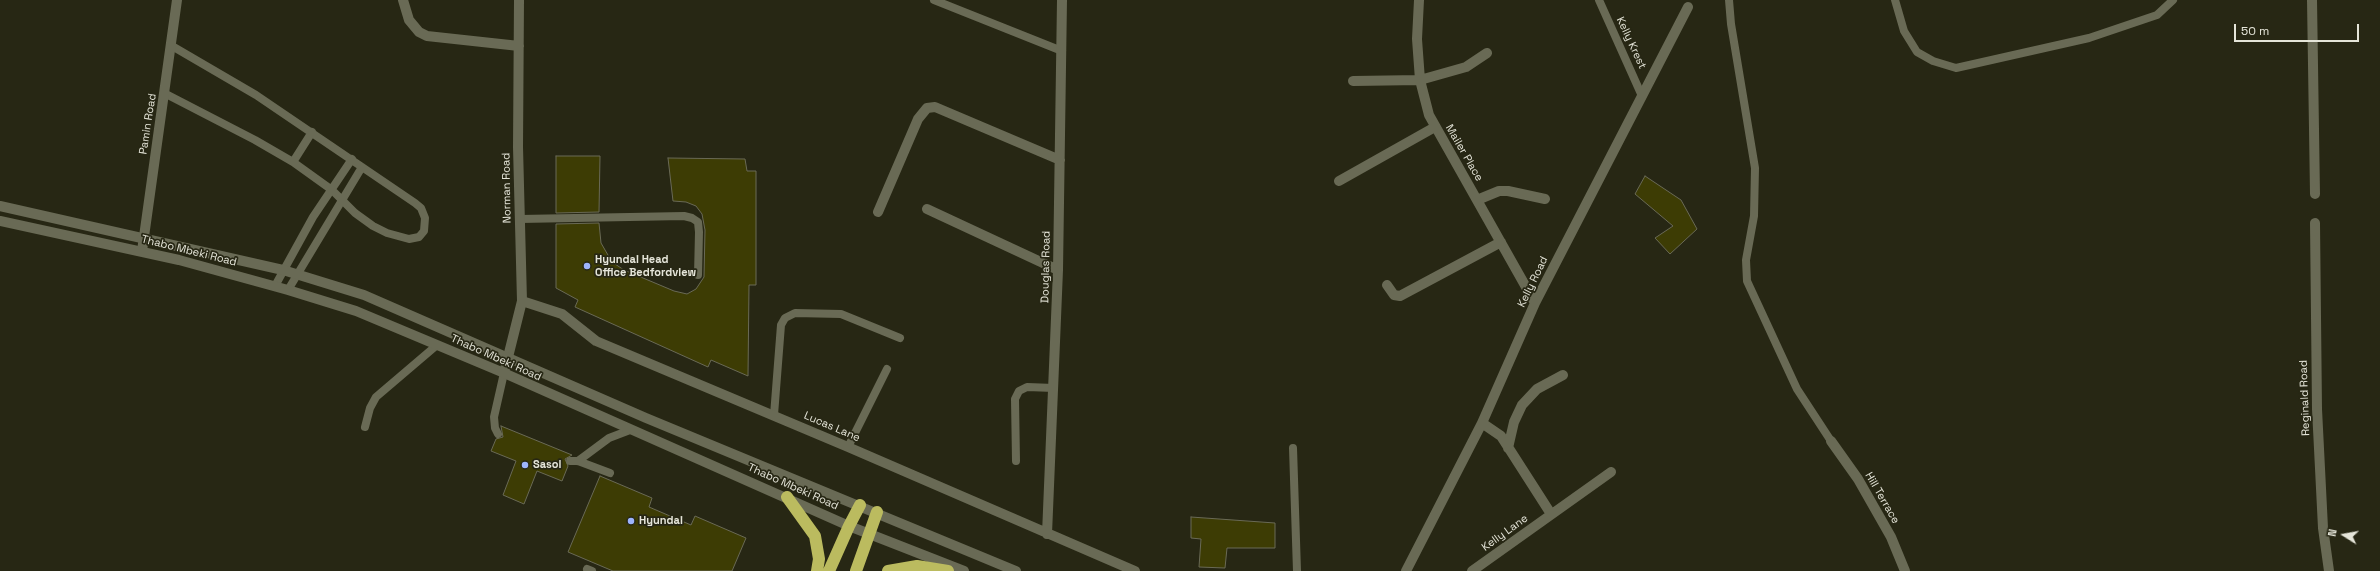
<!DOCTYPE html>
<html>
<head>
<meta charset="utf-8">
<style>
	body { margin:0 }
	#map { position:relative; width:2380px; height:571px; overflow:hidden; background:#272714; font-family:"Space Grotesk",sans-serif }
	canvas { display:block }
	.north { position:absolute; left:2324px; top:515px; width:40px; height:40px; -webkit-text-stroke:3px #272714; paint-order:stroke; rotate:281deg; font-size:11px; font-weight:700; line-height:16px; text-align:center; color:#e5e5d9 }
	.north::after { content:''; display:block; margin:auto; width:14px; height:18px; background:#e5e5d9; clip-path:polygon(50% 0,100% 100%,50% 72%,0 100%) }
	.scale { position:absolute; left:2234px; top:24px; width:125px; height:18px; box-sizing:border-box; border:2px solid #e5e5d9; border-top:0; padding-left:5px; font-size:12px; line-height:14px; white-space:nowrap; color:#e5e5d9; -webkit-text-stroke:3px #272714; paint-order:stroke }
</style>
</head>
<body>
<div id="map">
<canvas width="2380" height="571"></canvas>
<div class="north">N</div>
<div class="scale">50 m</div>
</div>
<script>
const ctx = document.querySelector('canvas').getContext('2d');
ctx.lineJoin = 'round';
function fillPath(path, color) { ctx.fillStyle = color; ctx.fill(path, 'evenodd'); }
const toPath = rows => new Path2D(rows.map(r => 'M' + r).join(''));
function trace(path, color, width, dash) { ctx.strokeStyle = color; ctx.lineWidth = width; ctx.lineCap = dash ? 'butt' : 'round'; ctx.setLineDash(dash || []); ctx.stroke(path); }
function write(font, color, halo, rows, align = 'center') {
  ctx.font = font + ' "Space Grotesk",sans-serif'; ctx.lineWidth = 3.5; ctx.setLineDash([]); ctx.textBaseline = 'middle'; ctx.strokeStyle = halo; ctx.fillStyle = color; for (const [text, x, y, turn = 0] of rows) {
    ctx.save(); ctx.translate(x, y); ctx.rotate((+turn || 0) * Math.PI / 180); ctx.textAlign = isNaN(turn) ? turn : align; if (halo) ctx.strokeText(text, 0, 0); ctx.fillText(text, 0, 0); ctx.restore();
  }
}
const building = toPath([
	[556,156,600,156,599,212,556,213,556,156],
	[668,158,745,159,747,171,756,171,756,285,749,285,748,376,711,360,708,367,575,307,578,300,556,288,556,224,599,223,601,243,612,262,624,270,674,291,687,294,696,289,704,277,705,230,702,214,696,206,686,202,673,201,668,158],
	[1645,176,1681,200,1697,229,1670,254,1655,238,1673,226,1635,194,1645,176],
	[501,426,572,455,565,459,568,466,562,481,537,471,524,504,503,495,516,461,491,451,496,439,503,437,501,426],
	[600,476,652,498,649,507,691,525,695,516,746,538,732,571,613,571,568,552,600,476],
	[1191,517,1275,523,1275,548,1227,548,1225,568,1199,567,1201,539,1191,538,1191,517]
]);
fillPath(building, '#3d3c04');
trace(building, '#6a6a56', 1);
trace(toPath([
	[934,0,1062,51],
	[1599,0,1642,96],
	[1729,0,1731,24,1755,168,1754,216,1746,260,1747,281,1797,389,1831,441],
	[1895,0,1904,31,1917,52,1933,61,1956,68,2089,38,2157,15,2173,0],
	[164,93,255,140,293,162,332,190,355,213,373,226,387,233,409,239,419,237,424,231,425,218,421,208,415,203,256,95,172,46],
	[293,162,312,132],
	[520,219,684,216,692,218,698,222,699,232,698,275],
	[275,286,313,217,352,159],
	[288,290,362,167],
	[774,415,781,325,785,318,795,313,841,314,900,338],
	[365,427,370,408,376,397,437,345],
	[498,434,495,428,494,417,504,373],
	[848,447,887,369],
	[1293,448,1297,571],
	[570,461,578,461,610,473],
	[578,461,609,438,630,430],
	[1016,461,1015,399,1019,391,1027,387,1054,388],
	[587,569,592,571]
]), '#696a55', 8);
trace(toPath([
	[403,0,409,20,419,32,427,36,519,46],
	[1419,0,1417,39,1420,80,1429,115,1535,303],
	[2312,0,2315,194],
	[1353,81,1420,80,1466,67,1487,53],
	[1339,181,1435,127],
	[1477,200,1499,191,1508,191,1545,199],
	[927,209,1058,270],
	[878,212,918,119,927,108,935,107,1060,160],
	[2315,223,2317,409,2323,528,2329,571],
	[142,251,177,0],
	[1387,285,1394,295,1400,296,1501,242],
	[522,301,562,314,596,341,848,447,1135,571],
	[504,373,522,301,518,147,519,0],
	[1482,423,1501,436,1551,514],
	[1831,441,1858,479,1891,537,1905,571],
	[1508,448,1514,422,1522,405,1537,389,1563,375],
	[1047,534,1058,270,1062,0],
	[1406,571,1482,423,1535,303,1688,7],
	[1472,571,1611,472]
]), '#696a55', 10);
trace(toPath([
	[0,206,283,270,364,295,646,418,1016,571],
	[0,221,179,260,288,290,356,311,504,373,849,526,964,571]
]), '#696a55', 10);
trace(toPath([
	[787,497,815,536,819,559,817,571],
	[829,571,849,526,860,505],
	[856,571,877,512],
	[888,571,917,566,948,571]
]), '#bbbb5f', 12);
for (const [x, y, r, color] of [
	[587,266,4,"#9db4fd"],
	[525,465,4,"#9db4fd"],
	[631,521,4,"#9db4fd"]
]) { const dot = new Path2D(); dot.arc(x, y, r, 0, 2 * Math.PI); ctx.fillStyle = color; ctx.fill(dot); trace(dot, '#272714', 1.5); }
write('11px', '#e5e5d9', '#272714', [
	["Kelly Krest",1631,43,65],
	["Pamin Road",148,124,-81],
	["Mailer Place",1464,153,60],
	["Norman Road",507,188,-91],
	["Thabo Mbeki Road",189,251,14],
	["Douglas Road",1046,267,-89],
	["Kelly Road",1533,282,-64],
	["Thabo Mbeki Road",496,358,24],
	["Reginald Road",2305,398,-92],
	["Lucas Lane",832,427,23],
	["Thabo Mbeki Road",793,487,24],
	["Hill Terrace",1882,498,60],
	["Kelly Lane",1505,533,-36]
]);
write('bold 11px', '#e5e5d9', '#272714', [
	["Hyundai Head",595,260],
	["Office Bedfordview",595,273],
	["Sasol",533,465],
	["Hyundai",639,521]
], 'left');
</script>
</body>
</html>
